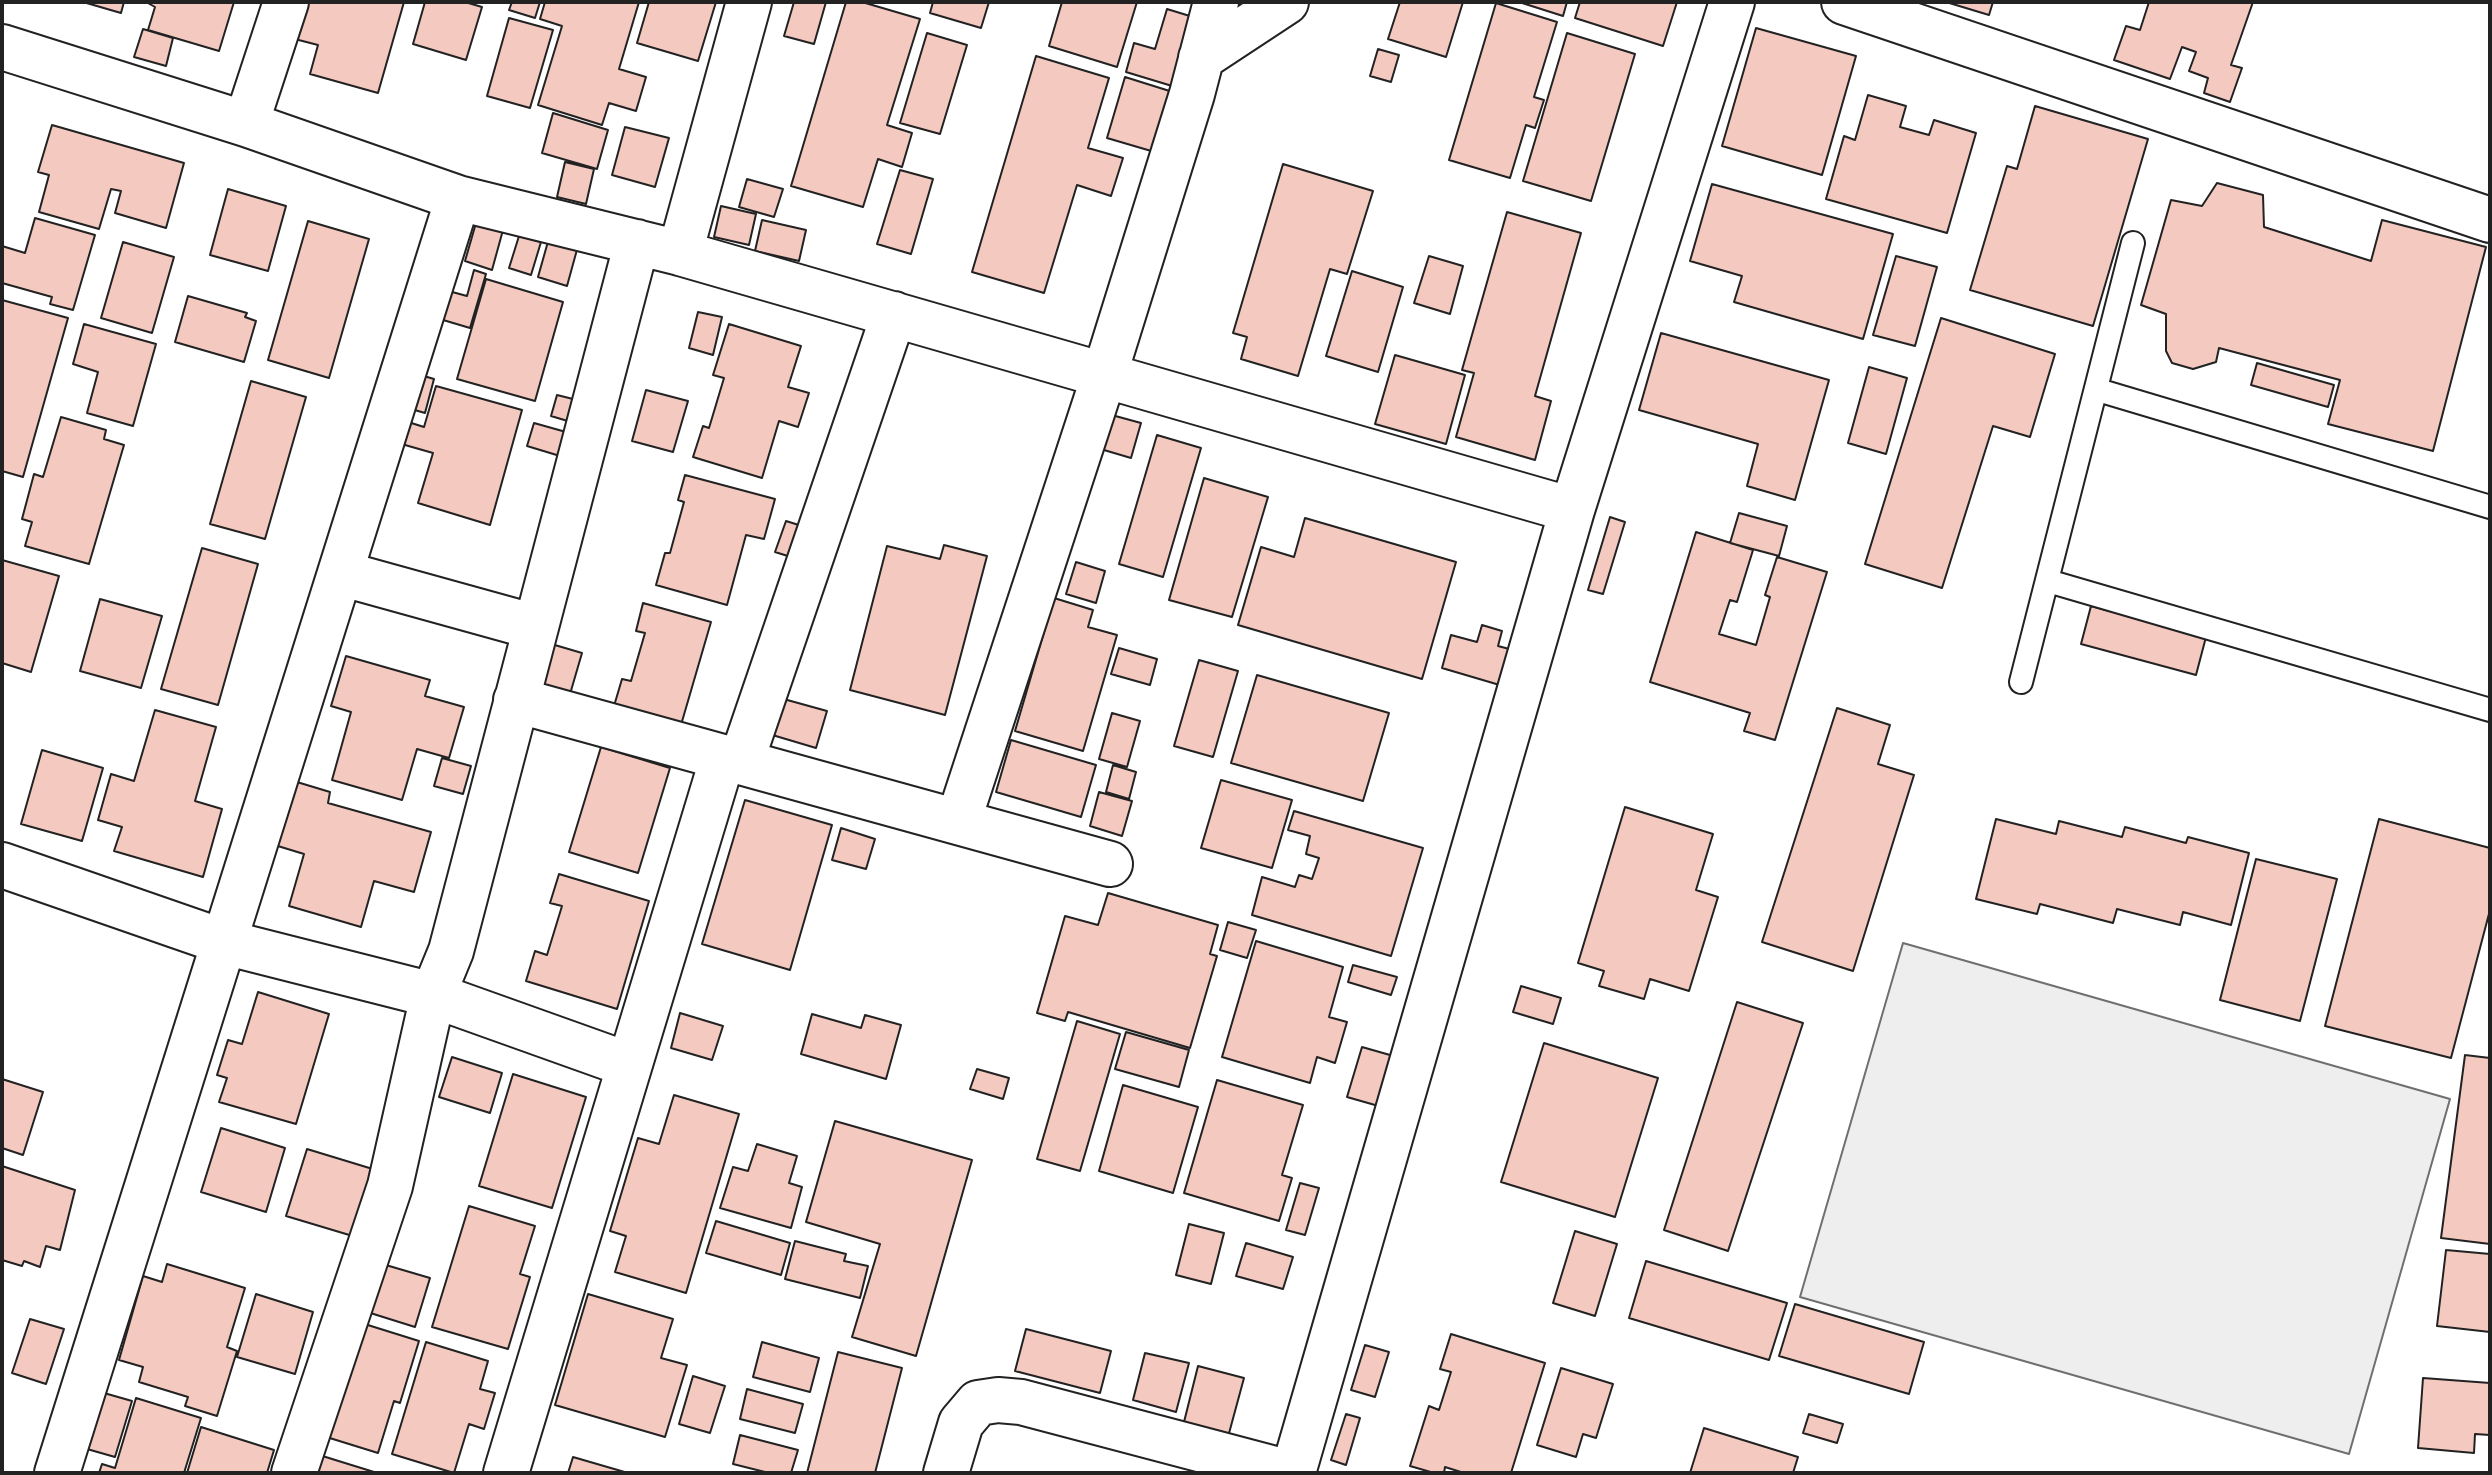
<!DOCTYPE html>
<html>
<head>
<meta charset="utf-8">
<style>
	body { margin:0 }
	#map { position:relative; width:2492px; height:1475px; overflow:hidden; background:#fff; font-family:Montserrat,sans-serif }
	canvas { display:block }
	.frame { position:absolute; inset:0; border:4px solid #222; pointer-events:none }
</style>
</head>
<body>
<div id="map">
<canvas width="2492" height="1475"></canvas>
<div class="frame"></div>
</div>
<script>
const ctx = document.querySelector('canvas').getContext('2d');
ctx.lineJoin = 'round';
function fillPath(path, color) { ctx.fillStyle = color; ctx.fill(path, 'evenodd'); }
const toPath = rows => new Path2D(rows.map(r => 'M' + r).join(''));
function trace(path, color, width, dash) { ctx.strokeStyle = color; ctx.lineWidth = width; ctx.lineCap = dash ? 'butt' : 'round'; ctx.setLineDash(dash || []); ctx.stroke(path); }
const green = toPath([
	[1903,943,2450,1099,2349,1454,1800,1297,1903,943]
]);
fillPath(green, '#eee');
trace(green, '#6f6f6f', 2);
const building = toPath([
	[83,2,124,2,121,13,83,2],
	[146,2,234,2,219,51,148,30,155,7,146,2],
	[297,2,404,2,378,93,310,74,318,45,287,37,297,2],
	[425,2,465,2,482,7,466,60,413,44,425,2],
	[512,2,540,2,535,18,509,10,512,2],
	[545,2,639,2,619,69,646,77,636,111,609,103,602,125,538,105,562,26,540,19,545,2],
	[649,2,716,2,698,61,637,43,649,2],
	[794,2,826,2,814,44,784,36,794,2],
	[846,2,862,2,920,19,887,125,912,133,902,167,878,159,863,207,791,186,846,2],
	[933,2,989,2,981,28,930,13,933,2],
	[1062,2,1137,2,1117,67,1049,46,1062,2],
	[1400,2,1463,2,1446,57,1388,39,1400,2],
	[1519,2,1567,2,1563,16,1519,2],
	[1580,2,1677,2,1663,46,1575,18,1580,2],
	[1946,2,1993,2,1989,15,1946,2],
	[2149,2,2253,2,2231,65,2242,68,2230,102,2204,93,2208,78,2189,71,2196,52,2182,47,2170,79,2114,60,2126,26,2140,30,2149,2],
	[1496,3,1557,22,1534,97,1544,100,1535,128,1526,125,1510,178,1449,160,1496,3],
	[1167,9,1203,20,1182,89,1126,72,1134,43,1155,49,1167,9],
	[509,18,553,30,530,108,487,96,509,18],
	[1756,28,1856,56,1822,175,1722,146,1756,28],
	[143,29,173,38,166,66,134,57,143,29],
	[927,33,967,45,940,134,900,123,927,33],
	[1567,33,1635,54,1591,201,1523,181,1567,33],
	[1378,49,1399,55,1391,82,1370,76,1378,49],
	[1036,56,1109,78,1088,148,1123,158,1111,196,1077,185,1044,293,972,272,1036,56],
	[1125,77,1176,93,1158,153,1107,138,1125,77],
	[1868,95,1906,106,1900,127,1929,135,1934,120,1976,133,1947,233,1826,199,1844,136,1855,140,1868,95],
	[2035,106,2148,139,2093,326,1970,290,2007,166,2017,169,2035,106],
	[553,113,608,130,597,169,542,153,553,113],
	[52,125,184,163,166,228,115,213,121,191,111,189,99,229,39,212,49,175,38,172,52,125],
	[625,127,669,138,655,187,612,175,625,127],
	[565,162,594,169,586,204,557,197,565,162],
	[1283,164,1373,191,1347,274,1330,269,1298,376,1241,359,1247,337,1233,333,1283,164],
	[900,170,933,179,911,254,877,244,900,170],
	[747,179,783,189,774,217,739,207,747,179],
	[2217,183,2263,195,2264,227,2371,261,2382,220,2486,247,2433,451,2328,424,2340,380,2219,348,2216,362,2193,369,2172,363,2166,351,2166,314,2141,305,2171,200,2202,206,2217,183],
	[1712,184,1893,234,1863,339,1734,302,1742,276,1690,261,1712,184],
	[228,189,286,206,268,271,210,255,228,189],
	[721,206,756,214,749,245,714,237,721,206],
	[1507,212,1581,233,1535,396,1551,401,1535,460,1456,437,1474,373,1462,370,1507,212],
	[35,218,95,235,73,310,50,304,52,297,2,283,2,246,25,253,35,218],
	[762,220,806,230,799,261,755,251,762,220],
	[308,221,369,239,329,378,268,360,308,221],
	[476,223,503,230,492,270,465,261,476,223],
	[519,236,541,242,531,275,509,268,519,236],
	[549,238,578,246,567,286,538,277,549,238],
	[123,242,174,257,152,333,101,318,123,242],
	[1429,256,1463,266,1450,314,1414,303,1429,256],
	[1896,256,1937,267,1915,346,1873,335,1896,256],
	[474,270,486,274,470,328,433,317,441,289,467,296,474,270],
	[1352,271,1403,287,1378,372,1326,356,1352,271],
	[486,279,563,302,535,401,457,379,486,279],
	[188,296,247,313,245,317,256,321,244,362,175,342,188,296],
	[2,300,68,318,23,477,2,471,2,300],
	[698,312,722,317,713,355,689,348,698,312],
	[1941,318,2055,354,2030,437,1993,426,1942,588,1865,564,1941,318],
	[84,324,156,344,133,426,87,413,98,372,73,364,84,324],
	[729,324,801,346,788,387,809,393,798,427,779,421,762,478,693,457,703,426,709,428,724,378,713,375,729,324],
	[1661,333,1829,380,1795,500,1747,486,1758,444,1639,410,1661,333],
	[1395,355,1465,375,1446,444,1375,424,1395,355],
	[2257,363,2334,385,2328,407,2251,385,2257,363],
	[1869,367,1907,378,1886,454,1848,443,1869,367],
	[407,371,434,379,425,413,397,405,407,371],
	[251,381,306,397,265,539,210,524,251,381],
	[436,386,522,410,490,525,418,503,433,453,398,443,405,421,424,427,436,386],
	[646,390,688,401,673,452,632,441,646,390],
	[557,395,577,400,571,422,551,416,557,395],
	[1097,411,1141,423,1131,458,1087,445,1097,411],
	[61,417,106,430,104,439,124,445,89,564,25,546,32,522,22,519,34,474,43,477,61,417],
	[534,423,566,432,560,456,527,446,534,423],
	[1157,435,1201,448,1163,577,1119,564,1157,435],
	[685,475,775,499,764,539,746,535,727,605,656,585,665,553,670,553,684,502,678,500,685,475],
	[1204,478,1268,497,1232,617,1169,600,1204,478],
	[1739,513,1787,526,1779,556,1730,543,1739,513],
	[1610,517,1625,522,1603,594,1588,590,1610,517],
	[1305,518,1456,562,1422,679,1238,625,1261,547,1294,557,1305,518],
	[786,521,802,526,791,557,775,552,786,521],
	[1696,532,1753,550,1737,602,1730,600,1719,634,1756,645,1770,597,1765,595,1777,557,1827,572,1775,740,1744,731,1750,713,1650,682,1696,532],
	[944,545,987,556,945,715,850,690,887,546,940,559,944,545],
	[202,548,258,564,218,705,161,689,202,548],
	[2,560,59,576,31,672,2,663,2,560],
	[1076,562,1105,571,1096,603,1066,594,1076,562],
	[1054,598,1093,610,1088,627,1117,635,1083,751,1015,731,1054,598],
	[100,599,162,616,141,688,80,671,100,599],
	[643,603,711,622,681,725,614,706,622,679,631,681,645,633,636,631,643,603],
	[2091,606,2206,637,2196,675,2081,644,2091,606],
	[1482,625,1502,631,1498,646,1513,650,1503,686,1442,668,1451,635,1477,642,1482,625],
	[548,643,582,653,568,701,534,691,548,643],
	[1119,648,1157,659,1150,685,1111,674,1119,648],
	[346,656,430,680,425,696,464,707,449,758,417,749,402,800,332,780,351,712,331,706,346,656],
	[1199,660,1238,671,1213,757,1174,746,1199,660],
	[1257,675,1389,713,1363,801,1231,763,1257,675],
	[780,698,827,711,816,748,769,734,780,698],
	[1837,708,1890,725,1878,764,1914,775,1853,971,1762,942,1837,708],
	[155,710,216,727,195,801,222,809,203,877,114,851,122,827,98,820,111,774,134,781,155,710],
	[1112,713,1140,721,1127,767,1099,759,1112,713],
	[1011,740,1096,765,1081,817,996,792,1011,740],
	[601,747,670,768,638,873,569,852,601,747],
	[42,750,103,768,82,841,21,824,42,750],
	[442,758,471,766,463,794,434,786,442,758],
	[1113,765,1136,772,1129,799,1106,792,1113,765],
	[287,779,330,792,328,803,431,832,414,892,374,881,361,927,289,906,304,854,268,843,287,779],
	[1221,780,1292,800,1272,868,1201,848,1221,780],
	[1099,792,1132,801,1122,836,1090,826,1099,792],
	[745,800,832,825,790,970,702,944,745,800],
	[1625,807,1713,834,1696,890,1718,897,1689,991,1650,979,1644,999,1599,986,1604,971,1578,963,1625,807],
	[1294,811,1423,848,1391,956,1252,915,1262,877,1295,887,1299,875,1312,879,1319,858,1306,854,1310,836,1288,830,1294,811],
	[1996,819,2056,834,2059,821,2122,837,2125,827,2186,843,2188,837,2249,853,2231,925,2183,912,2180,925,2117,909,2113,923,2040,904,2037,914,1976,899,1996,819],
	[2379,819,2490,848,2490,910,2451,1058,2325,1026,2379,819],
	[841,828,875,839,866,869,832,860,841,828],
	[2256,859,2337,879,2300,1021,2220,1000,2256,859],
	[559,874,649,901,617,1009,526,981,535,951,547,955,562,906,550,903,559,874],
	[1108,893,1218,925,1210,954,1217,956,1190,1048,1068,1012,1065,1021,1037,1013,1065,916,1098,925,1108,893],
	[1228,922,1256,930,1247,958,1220,950,1228,922],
	[1256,941,1343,967,1329,1017,1347,1022,1335,1063,1317,1057,1310,1083,1222,1057,1256,941],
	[1353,965,1397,977,1391,995,1348,982,1353,965],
	[1521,986,1561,998,1553,1024,1513,1012,1521,986],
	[258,992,329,1014,296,1124,219,1102,227,1078,217,1075,228,1040,242,1044,258,992],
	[1737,1002,1803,1023,1728,1251,1664,1230,1737,1002],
	[680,1013,723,1026,712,1060,671,1048,680,1013],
	[812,1014,861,1028,865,1015,901,1025,886,1079,801,1054,812,1014],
	[1077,1021,1120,1034,1080,1171,1037,1159,1077,1021],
	[1126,1032,1189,1050,1179,1087,1115,1069,1126,1032],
	[1544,1043,1658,1078,1615,1217,1501,1182,1544,1043],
	[1362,1047,1397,1057,1382,1107,1347,1097,1362,1047],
	[2465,1055,2490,1058,2490,1244,2441,1238,2465,1055],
	[452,1057,502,1073,490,1113,439,1097,452,1057],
	[977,1069,1009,1078,1003,1099,970,1089,977,1069],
	[513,1074,586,1097,552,1208,479,1186,513,1074],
	[2,1079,43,1092,23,1155,2,1148,2,1079],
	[1217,1080,1303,1105,1282,1175,1292,1178,1279,1221,1184,1193,1217,1080],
	[1123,1085,1198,1107,1173,1193,1099,1171,1123,1085],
	[674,1095,739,1114,686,1293,615,1272,626,1236,610,1231,638,1138,659,1144,674,1095],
	[835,1121,972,1160,916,1356,852,1337,880,1244,806,1222,835,1121],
	[221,1128,285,1148,266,1212,201,1192,221,1128],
	[757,1144,797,1156,789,1183,802,1187,791,1228,720,1208,733,1167,748,1171,757,1144],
	[307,1149,376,1170,356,1237,286,1216,307,1149],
	[2,1166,75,1190,60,1250,46,1246,40,1267,24,1261,22,1266,2,1260,2,1166],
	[1300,1183,1319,1188,1305,1235,1286,1230,1300,1183],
	[469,1206,535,1226,520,1274,530,1277,508,1349,432,1327,469,1206],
	[716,1221,790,1243,781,1275,706,1253,716,1221],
	[1189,1224,1224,1233,1211,1284,1176,1275,1189,1224],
	[1575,1231,1617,1244,1595,1316,1553,1303,1575,1231],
	[795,1241,846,1254,844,1261,868,1266,860,1298,785,1279,795,1241],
	[1246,1243,1293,1257,1283,1289,1236,1276,1246,1243],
	[2446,1250,2490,1254,2490,1332,2437,1326,2446,1250],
	[1646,1261,1787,1303,1769,1360,1629,1318,1646,1261],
	[379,1263,430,1278,415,1327,364,1311,379,1263],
	[167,1264,245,1288,227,1347,237,1351,217,1416,185,1406,188,1397,139,1382,143,1367,119,1360,143,1276,162,1282,167,1264],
	[256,1294,313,1312,295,1374,237,1357,256,1294],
	[588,1294,673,1319,661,1358,687,1365,665,1437,555,1405,588,1294],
	[1795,1304,1924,1342,1909,1394,1779,1356,1795,1304],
	[30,1319,64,1329,46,1384,12,1373,30,1319],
	[355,1321,419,1341,400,1403,394,1401,378,1453,320,1435,355,1321],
	[1026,1329,1111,1351,1100,1393,1015,1371,1026,1329],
	[1451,1334,1545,1363,1511,1473,1464,1473,1445,1467,1444,1473,1434,1473,1410,1466,1429,1406,1439,1410,1451,1372,1440,1369,1451,1334],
	[426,1342,488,1361,480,1389,495,1393,484,1429,469,1424,454,1473,392,1454,426,1342],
	[762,1342,819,1358,810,1392,753,1377,762,1342],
	[1365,1345,1389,1352,1375,1397,1351,1390,1365,1345],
	[838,1352,902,1368,875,1473,807,1473,838,1352],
	[1145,1353,1189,1363,1176,1412,1133,1400,1145,1353],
	[1198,1366,1244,1378,1228,1437,1183,1426,1198,1366],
	[1561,1368,1613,1384,1596,1438,1583,1434,1576,1457,1537,1445,1561,1368],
	[693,1376,725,1386,710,1433,679,1424,693,1376],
	[2423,1378,2490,1383,2490,1435,2475,1434,2474,1453,2418,1448,2423,1378],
	[747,1389,803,1404,795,1433,740,1419,747,1389],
	[97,1391,132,1401,115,1457,80,1447,97,1391],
	[136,1398,201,1418,184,1473,99,1473,102,1464,115,1468,136,1398],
	[1346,1414,1360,1418,1346,1465,1331,1460,1346,1414],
	[1809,1414,1843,1424,1837,1443,1803,1433,1809,1414],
	[201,1427,274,1450,267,1473,187,1473,201,1427],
	[1704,1428,1798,1457,1793,1473,1690,1473,1704,1428],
	[740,1435,798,1450,791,1473,769,1473,733,1464,740,1435],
	[316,1454,374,1472,373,1473,310,1473,316,1454],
	[573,1457,628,1473,568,1473,573,1457]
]);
fillPath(building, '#f3c9c0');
trace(building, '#222', 2);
const lane = toPath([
	[2098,390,2490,507],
	[2048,581,2490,710],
	[2021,682,2133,243]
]);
const street = toPath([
	[1844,2,2490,220],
	[2,47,246,124,458,198,680,253,1572,510,1293,1473],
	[1201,58,1286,2],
	[246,124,286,2],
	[680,253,749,2],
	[1572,510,1732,2],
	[340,573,535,627],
	[516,700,1110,864],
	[741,762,894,314],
	[958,822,1105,373,1192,94,1216,2],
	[2,865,224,942,433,995,629,1065],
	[57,1473,458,198],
	[294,1473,390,1186,433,995,451,951,637,242],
	[506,1473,723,757],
	[946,1473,961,1423,978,1403,998,1400,1021,1402,1290,1473]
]);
trace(lane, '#222', 26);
trace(street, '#222', 48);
trace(lane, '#fff', 22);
trace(street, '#fff', 44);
</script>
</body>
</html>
